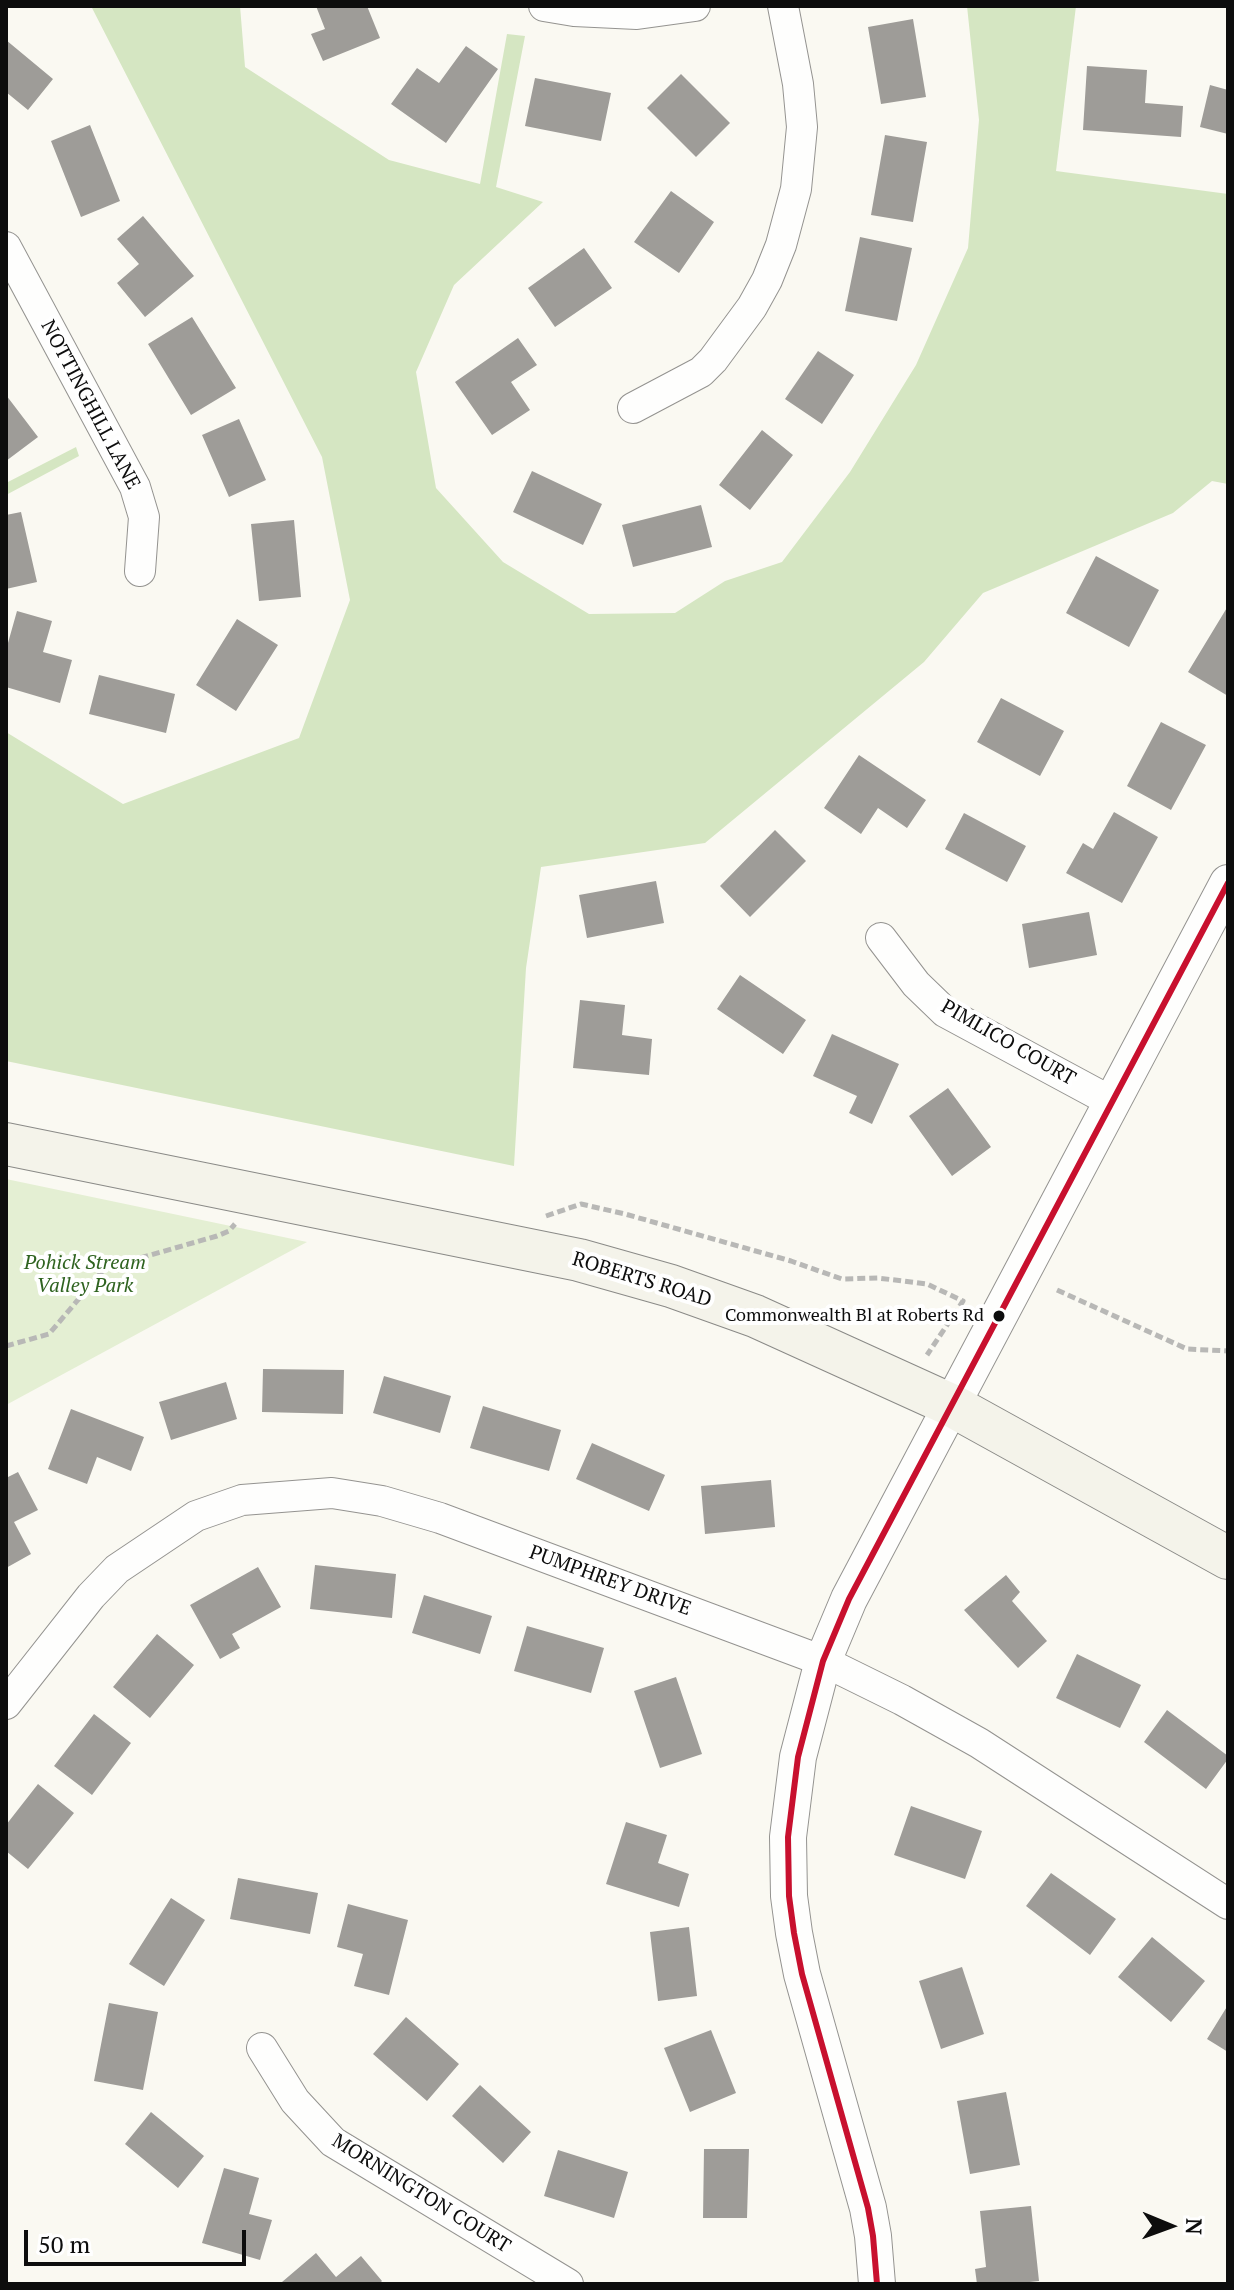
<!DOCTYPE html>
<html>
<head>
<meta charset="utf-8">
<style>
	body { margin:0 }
	#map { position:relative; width:1234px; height:2290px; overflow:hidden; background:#faf9f2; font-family:"PT Serif",serif }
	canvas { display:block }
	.frame { position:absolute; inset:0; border:8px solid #0d0d0d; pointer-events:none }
	.north { position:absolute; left:1130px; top:2186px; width:80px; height:80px; -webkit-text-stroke:6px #fff; paint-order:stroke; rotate:91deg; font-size:22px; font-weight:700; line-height:32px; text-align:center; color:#0d0d0d }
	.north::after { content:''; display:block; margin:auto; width:28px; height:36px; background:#0d0d0d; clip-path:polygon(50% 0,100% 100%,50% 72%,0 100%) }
	.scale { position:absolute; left:24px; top:2230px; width:222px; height:36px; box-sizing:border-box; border:4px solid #0d0d0d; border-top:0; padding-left:10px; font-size:24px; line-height:28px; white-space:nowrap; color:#0d0d0d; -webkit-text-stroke:6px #fff; paint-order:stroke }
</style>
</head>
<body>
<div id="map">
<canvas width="1234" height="2290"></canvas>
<div class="frame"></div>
<div class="north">N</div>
<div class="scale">50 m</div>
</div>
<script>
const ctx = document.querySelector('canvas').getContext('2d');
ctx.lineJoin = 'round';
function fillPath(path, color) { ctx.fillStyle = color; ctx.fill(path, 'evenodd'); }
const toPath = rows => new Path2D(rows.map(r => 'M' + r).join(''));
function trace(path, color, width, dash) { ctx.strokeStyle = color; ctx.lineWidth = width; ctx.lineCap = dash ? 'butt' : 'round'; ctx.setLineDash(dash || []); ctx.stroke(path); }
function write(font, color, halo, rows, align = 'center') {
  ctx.font = font + ' "PT Serif",serif'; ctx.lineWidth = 8; ctx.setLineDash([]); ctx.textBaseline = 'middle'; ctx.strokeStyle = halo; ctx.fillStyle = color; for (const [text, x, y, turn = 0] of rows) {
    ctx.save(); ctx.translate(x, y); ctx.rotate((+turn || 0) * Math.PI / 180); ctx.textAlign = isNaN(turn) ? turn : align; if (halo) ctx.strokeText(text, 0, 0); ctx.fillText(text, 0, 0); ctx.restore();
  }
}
fillPath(toPath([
	[6,1179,307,1242,6,1405]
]), '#e4efd3');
fillPath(toPath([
	[91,6,240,6,245,67,389,160,480,184,507,34,525,36,496,187,543,202,454,285,416,372,436,488,503,562,589,614,675,613,725,581,782,562,850,472,916,365,968,248,979,120,967,6,1076,6,1056,171,1228,194,1228,484,1212,481,1173,513,983,593,924,662,705,843,541,867,526,968,514,1166,6,1061,6,732,123,804,299,738,350,600,322,457],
	[76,447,79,456,6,495,6,483]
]), '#d5e6c2');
fillPath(toPath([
	[316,6,367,6,380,38,323,61,311,34,325,29],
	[913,19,926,97,881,104,868,27],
	[6,40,53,79,28,110,6,92],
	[466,46,498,69,446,143,391,104,417,68,439,83],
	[1087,66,1147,70,1145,103,1183,106,1181,137,1083,130],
	[681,74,730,123,696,157,647,108],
	[535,78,611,93,601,141,525,126],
	[1210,85,1228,90,1228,134,1200,127],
	[90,125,120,201,81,217,51,141],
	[885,135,927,142,913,222,871,215],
	[671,191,714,222,679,273,634,242],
	[143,216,194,276,145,317,117,283,139,264,117,239],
	[860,237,912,248,897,321,845,311],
	[584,248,612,288,555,327,528,288],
	[192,317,236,388,191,415,148,344],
	[518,338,537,365,511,382,530,410,492,435,455,382],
	[818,351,854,375,822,424,785,399],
	[6,395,38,437,6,461],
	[239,419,266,480,229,497,202,435],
	[762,430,793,455,750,510,719,485],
	[532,471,602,504,583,545,513,512],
	[701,505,712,547,633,567,622,525],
	[21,512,37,582,6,589,6,515],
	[294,520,301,597,259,601,251,524],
	[1096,556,1159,590,1129,647,1066,613],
	[1228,606,1228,696,1188,672],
	[17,611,52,621,43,652,72,660,60,703,6,687,6,650],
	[237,619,278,645,236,711,196,685],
	[99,675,175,694,166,733,89,714],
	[1001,698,1064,731,1040,776,977,742],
	[1161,722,1206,745,1171,810,1127,786],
	[859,755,926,800,907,828,878,808,861,834,824,808],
	[1114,812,1158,837,1122,903,1066,873,1083,843,1093,849],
	[964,813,1026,846,1007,882,945,849],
	[775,830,806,861,750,917,720,886],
	[656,881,664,923,587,938,579,895],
	[1089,912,1097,955,1029,968,1022,924],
	[740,975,806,1020,783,1054,717,1009],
	[580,1000,625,1005,622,1035,652,1039,649,1075,573,1068],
	[832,1034,899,1064,872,1124,849,1113,857,1096,813,1076],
	[948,1088,991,1147,952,1176,909,1116],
	[263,1369,344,1370,343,1414,262,1412],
	[384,1376,451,1396,440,1433,373,1413],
	[226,1382,237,1419,171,1440,159,1402],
	[483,1406,561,1430,549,1471,470,1448],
	[71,1409,144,1437,131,1471,97,1457,87,1484,48,1469],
	[592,1443,665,1475,649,1511,576,1479],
	[18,1472,38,1510,14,1522,31,1554,6,1568,6,1478],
	[771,1480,775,1527,705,1534,701,1486],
	[315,1565,396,1574,392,1618,310,1609],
	[258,1567,281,1607,232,1634,240,1648,220,1659,190,1605],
	[1006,1575,1020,1592,1012,1601,1047,1641,1018,1668,964,1610],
	[424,1595,492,1616,480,1654,412,1633],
	[527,1626,604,1648,591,1693,514,1671],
	[157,1634,194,1665,150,1718,113,1687],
	[1077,1654,1141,1685,1120,1728,1056,1698],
	[676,1677,702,1754,660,1768,634,1691],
	[1167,1710,1228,1756,1228,1759,1206,1789,1144,1742],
	[94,1714,131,1743,92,1795,54,1766],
	[38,1784,74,1813,28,1869,6,1851,6,1825],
	[911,1806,982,1831,965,1879,894,1855],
	[626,1822,667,1835,658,1863,689,1874,679,1907,606,1884],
	[1051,1873,1116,1919,1090,1955,1026,1906],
	[238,1878,318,1893,310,1934,230,1919],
	[171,1898,205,1920,164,1986,129,1964],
	[348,1904,408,1920,389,1995,354,1986,363,1954,337,1947],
	[689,1927,697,1996,658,2001,650,1932],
	[1152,1937,1205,1981,1171,2022,1118,1977],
	[962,1967,984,2034,941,2049,919,1981],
	[109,2003,158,2012,143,2090,94,2081],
	[1228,2005,1228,2052,1207,2039],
	[406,2017,459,2064,427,2101,373,2054],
	[711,2030,736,2093,690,2112,664,2048],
	[480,2085,531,2132,503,2163,452,2116],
	[1006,2092,1020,2165,970,2174,957,2101],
	[151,2112,204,2156,178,2188,125,2144],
	[704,2149,749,2149,747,2218,703,2218],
	[558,2150,628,2172,614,2218,544,2196],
	[224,2168,259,2178,249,2214,272,2220,260,2260,202,2243],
	[1031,2206,1039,2281,1011,2284,977,2284,975,2269,986,2267,980,2211],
	[316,2253,336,2277,361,2256,382,2281,379,2284,283,2284,282,2282]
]), '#9e9c98');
const minor = toPath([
	[544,6,574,11,637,14,695,6],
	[6,247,135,487,144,517,140,571],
	[633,408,701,372,713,360,752,307,767,280,781,245,796,189,802,127,798,84,783,6],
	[881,938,916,984,945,1012,1112,1102],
	[6,1704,91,1596,117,1569,196,1516,242,1500,332,1493,382,1501,440,1518,823,1661,902,1700,979,1743,1228,1904],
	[262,2048,295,2101,333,2142,568,2284]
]);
const tertiary = toPath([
	[877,2284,873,2236,868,2208,802,1974,794,1933,789,1896,788,1837,798,1757,823,1661,849,1599,1228,883]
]);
const secondary = toPath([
	[6,1144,579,1260,671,1286,755,1316,951,1405,1228,1558]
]);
trace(minor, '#949390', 32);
trace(tertiary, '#949390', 38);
trace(secondary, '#8a8a87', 44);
trace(toPath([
	[546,1216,581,1204,625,1214,791,1261,842,1279,878,1278,927,1284,963,1301,927,1355],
	[1057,1290,1187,1349,1228,1351],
	[6,1346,49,1334,105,1268,217,1236,229,1231,235,1224]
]), '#b8b8b6', 5, [8, 4]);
trace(minor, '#fefefd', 30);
trace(tertiary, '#fefefd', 36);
trace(secondary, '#f4f3ea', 42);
trace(toPath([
	[877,2284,873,2236,868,2208,802,1974,794,1933,789,1896,788,1837,798,1757,823,1661,849,1599,1228,883]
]), '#c8102e', 6);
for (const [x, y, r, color] of [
	[999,1316,7,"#0d0d0d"]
]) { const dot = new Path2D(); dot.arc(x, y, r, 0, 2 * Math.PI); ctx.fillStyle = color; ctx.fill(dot); trace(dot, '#fff', 3); }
write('18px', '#0d0d0d', '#fff', [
	["Commonwealth Bl at Roberts Rd",984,1316]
], 'right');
write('20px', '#0d0d0d', '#fff', [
	["NOTTINGHILL LANE",90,405,62],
	["PIMLICO COURT",1008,1043,30],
	["ROBERTS ROAD",642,1280,17],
	["PUMPHREY DRIVE",610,1581,20],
	["MORNINGTON COURT",421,2194,32]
]);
write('italic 20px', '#2f6320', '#fff', [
	["Pohick Stream",85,1263],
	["Valley Park",85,1286]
]);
</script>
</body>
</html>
